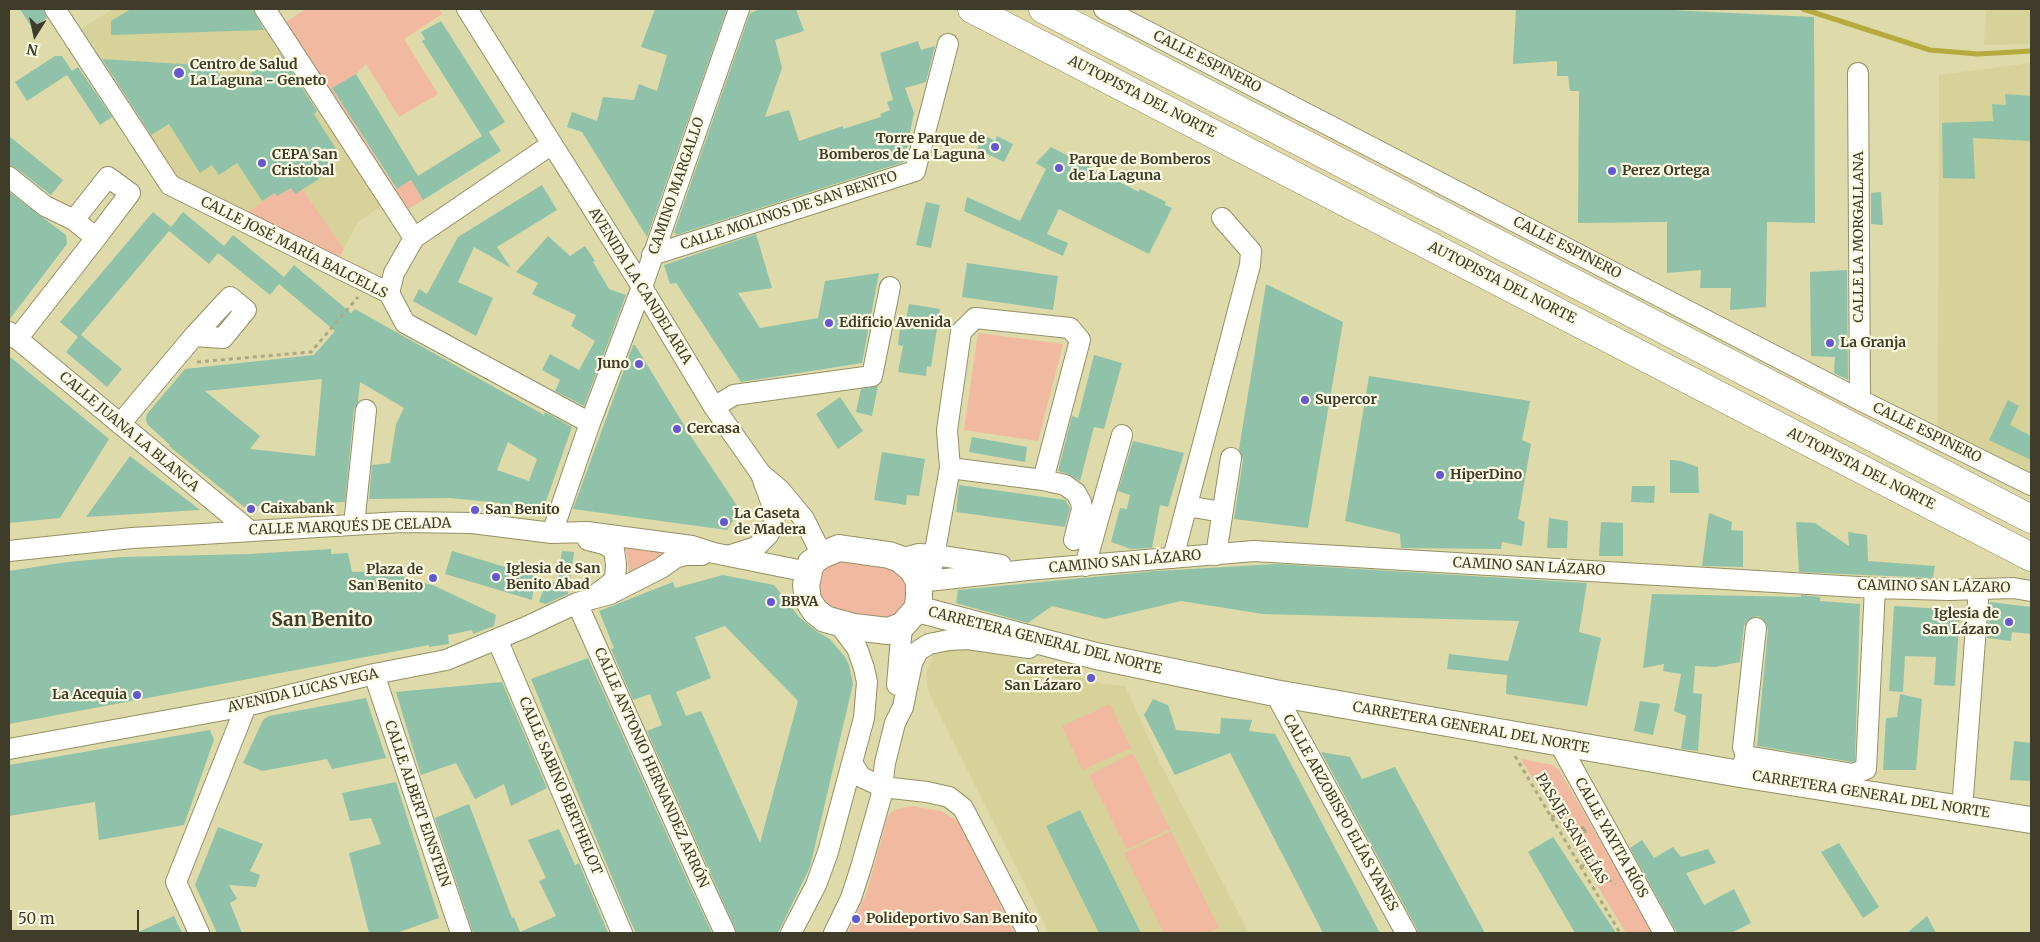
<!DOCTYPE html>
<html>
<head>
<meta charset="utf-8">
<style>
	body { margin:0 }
	#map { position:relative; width:2040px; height:942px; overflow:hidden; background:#dedaaa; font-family:Merriweather,serif }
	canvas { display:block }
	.frame { position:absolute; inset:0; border:10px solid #3f3d2a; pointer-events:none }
	.north { position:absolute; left:10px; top:10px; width:50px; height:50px; -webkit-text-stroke:4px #fcfae2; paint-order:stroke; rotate:190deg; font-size:14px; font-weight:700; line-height:20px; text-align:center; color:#3f3d2a }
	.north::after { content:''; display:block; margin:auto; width:18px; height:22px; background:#3f3d2a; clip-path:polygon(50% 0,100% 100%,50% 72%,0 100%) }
	.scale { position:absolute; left:10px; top:910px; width:129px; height:22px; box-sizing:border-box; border:2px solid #3f3d2a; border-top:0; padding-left:6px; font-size:15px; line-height:18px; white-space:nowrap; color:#3f3d2a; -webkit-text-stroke:4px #fcfae2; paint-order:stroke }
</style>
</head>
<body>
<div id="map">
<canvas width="2040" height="942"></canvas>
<div class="frame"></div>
<div class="north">N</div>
<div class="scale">50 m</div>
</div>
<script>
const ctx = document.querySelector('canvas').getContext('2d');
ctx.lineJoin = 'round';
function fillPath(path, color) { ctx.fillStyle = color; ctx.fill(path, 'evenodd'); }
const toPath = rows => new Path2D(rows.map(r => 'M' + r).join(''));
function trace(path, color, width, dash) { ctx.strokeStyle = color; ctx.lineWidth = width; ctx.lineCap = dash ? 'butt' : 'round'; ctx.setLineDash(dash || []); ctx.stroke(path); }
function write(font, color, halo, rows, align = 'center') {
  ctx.font = font + ' Merriweather,serif'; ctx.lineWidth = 4.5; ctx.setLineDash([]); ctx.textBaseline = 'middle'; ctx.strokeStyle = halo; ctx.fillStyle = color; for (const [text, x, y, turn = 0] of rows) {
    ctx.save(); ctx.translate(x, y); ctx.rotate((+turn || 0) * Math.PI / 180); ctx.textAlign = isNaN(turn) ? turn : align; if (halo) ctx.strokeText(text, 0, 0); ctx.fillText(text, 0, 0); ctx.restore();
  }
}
fillPath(toPath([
	[113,9,259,9,386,203,358,222,337,261,175,182,79,30],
	[1986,9,2031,9,2031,44,1984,45],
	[2031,63,2031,476,1938,430,1939,75],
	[969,643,1103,684,1125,686,1159,761,1249,933,1049,933,928,691,926,673,933,654,941,646]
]), '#d7d29a');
fillPath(toPath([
	[306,9,439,9,442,14,404,39,438,94,399,117,366,64,356,74,332,88,396,189,411,180,423,200,403,212,281,25],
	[291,188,295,194,302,189,344,249,337,261,244,215,275,193,277,196],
	[978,333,1063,344,1038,441,964,430],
	[623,544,675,551,629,573,628,558],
	[837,559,897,568,908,586,907,598,902,610,892,617,879,620,835,613,819,596,818,578,825,566],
	[1110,704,1131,748,1082,770,1062,726],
	[1133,753,1170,829,1127,850,1089,775],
	[1521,759,1553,765,1559,770,1653,931,1649,933,1626,933],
	[912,806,941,811,959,822,1014,933,848,933,867,892,887,819,891,813,896,809],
	[1171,831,1219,928,1207,933,1164,933,1124,853]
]), '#f2b9a1');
trace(toPath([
	[1803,9,1930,50,1978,54,2031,51]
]), '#b6aa3e', 5);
fillPath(toPath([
	[20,9,43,9,47,18,32,28],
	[131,9,253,9,264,30,111,35,111,21],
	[655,9,727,9,647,237,582,132,567,127,572,112,597,121,603,97,634,100,639,84,657,91,667,55,641,47],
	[761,9,796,9,804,31,775,40,782,68,765,117,789,110,799,141,843,126,843,129,881,117,880,114,890,110,887,102,893,100,880,53,918,41,921,50,935,46,926,82,905,88,914,113,904,162,676,235,674,232,750,13],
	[1516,9,1650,9,1814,17,1815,223,1767,222,1766,307,1730,310,1731,288,1700,288,1701,270,1667,273,1667,222,1578,223,1579,91,1570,91,1568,76,1557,76,1557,61,1513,64],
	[441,21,505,122,489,132,501,151,423,200,411,180,397,189,332,88,356,74,418,176,482,136,422,41,425,39,421,32],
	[281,55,317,111,314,114,338,152,326,160,329,164,316,173,319,179,295,194,291,188,277,196,275,193,262,201,237,163,219,175,212,165,200,173,169,124,151,135,102,59,215,66,227,88],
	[55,56,62,56,72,71,78,67,112,117,100,125,67,75,27,101,15,82],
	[2005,94,2031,96,2031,141,1973,138,1975,179,1943,178,1942,123,1993,121,1992,104,2006,105],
	[984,135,995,141,997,136,1013,144,1004,162,977,149],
	[9,136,63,180,51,195,16,168,9,165],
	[1051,147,1139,192,1140,189,1166,202,1165,205,1172,208,1149,254,1059,209,1047,234,1068,243,1063,256,964,211,967,197,1020,221,1046,169,1036,163],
	[542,185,557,210,497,247,511,268,474,247,458,282,493,298,476,336,413,301,419,289,427,294,458,237],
	[9,192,66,235,67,244,9,320],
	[1881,192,1883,225,1871,224,1871,193],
	[926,202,940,205,931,248,916,245],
	[153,212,171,227,183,212,224,246,233,235,284,277,294,265,351,313,355,309,544,415,545,412,572,427,543,510,517,508,500,505,501,503,449,498,369,499,372,465,390,463,396,424,404,408,360,382,358,402,354,409,345,502,244,507,169,446,170,445,147,424,146,419,147,414,185,369,314,355,335,331,279,284,270,295,218,253,209,264,169,231,81,335,122,369,107,387,66,352,78,337,60,322],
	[322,379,315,456,250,449,260,436,205,391],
	[508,442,537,459,529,481,497,470],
	[756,234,772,288,738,293,760,328,818,318,825,281,879,273,862,363,741,382,676,283,670,284,664,265],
	[548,236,570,256,585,246,595,261,593,262,609,289,626,295,584,406,555,391,560,380,542,370,550,354,579,370,595,341,571,326,576,315,532,294,538,283,516,272],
	[967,263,1058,276,1053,310,962,297],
	[1847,270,1848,380,1834,373,1835,357,1811,356,1810,272],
	[1266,284,1343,322,1308,528,1234,519,1243,460,1239,449],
	[909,304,940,309,931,367,927,366,926,376,898,372,903,346,898,345,900,329,904,330],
	[633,345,635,345,692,438,740,510,727,530,573,509],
	[1094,355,1122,363,1104,429,1094,427,1080,481,1068,474,1058,471,1072,416,1078,418],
	[9,356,109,439,60,518,9,523],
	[1369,376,1530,401,1522,440,1531,444,1518,519,1525,522,1522,546,1502,542,1501,549,1401,548,1400,534,1345,521],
	[878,386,872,416,856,412,861,389],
	[840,397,863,431,838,449,816,414],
	[2008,400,2019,406,2010,425,2031,436,2031,460,1989,440],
	[972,437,1027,447,1025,462,969,452],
	[1133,441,1184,453,1168,507,1160,505,1152,548,1131,549,1111,542,1120,508,1127,509,1130,495,1118,491],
	[882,452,925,459,919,496,907,495,906,505,874,500],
	[130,456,200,510,86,517],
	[1670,460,1681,461,1698,467,1699,493,1670,493],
	[959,485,1065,500,1070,508,1065,527,956,512],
	[1632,486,1655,486,1654,503,1631,502],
	[1709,513,1732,522,1731,530,1743,531,1743,567,1702,566],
	[1549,518,1568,521,1567,548,1547,548],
	[1601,522,1623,523,1623,556,1599,556],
	[1796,522,1815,523,1849,546,1848,532,1867,535,1868,561,1935,566,1933,578,1799,572],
	[331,549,331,554,348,553,352,572,386,571,435,586,496,615,494,626,473,634,472,630,448,635,449,644,429,647,429,645,9,724,9,571,67,562,122,557,249,554],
	[452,551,535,576,532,600,445,574],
	[562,551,574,552,568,594,546,604,539,602,547,580,557,583],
	[1277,564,1587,583,1579,632,1601,638,1587,706,1506,694,1507,675,1447,669,1449,654,1508,661,1519,621,1263,614,1181,601,1105,619,1052,606,1028,623,956,603,958,590,1156,571],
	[723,575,774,585,799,617,816,631,830,639,845,657,849,665,853,684,810,867,778,933,737,933,647,731,662,725,650,694,633,700,611,649,614,648,599,611,673,582,675,588],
	[725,626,798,701,760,843,701,711,686,716,676,692,711,678,695,637],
	[1652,594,1801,597,1801,595,1820,597,1820,601,1860,604,1855,761,1852,762,1757,746,1768,629,1763,619,1757,616,1747,621,1744,626,1740,662,1715,667,1695,666,1693,693,1702,694,1698,751,1681,749,1686,716,1674,711,1681,674,1663,671,1664,664,1643,668],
	[1990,602,2031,607,2031,634,2012,632,2011,641,1987,638],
	[1894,606,1960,610,1955,686,1934,685,1936,657,1905,656,1903,692,1889,691],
	[588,658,690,886,712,933,636,933,627,914,531,679],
	[502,682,547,788,511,806,504,784,475,799,456,763,421,775,396,692],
	[1900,694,1922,699,1916,770,1883,770,1886,718,1897,717],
	[366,698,386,758,332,769,327,759,262,771,243,763,263,720,269,716],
	[1153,699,1168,705,1176,730,1220,734,1221,718,1252,720,1249,731,1275,734,1380,933,1323,933,1230,753,1175,775,1144,715],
	[1640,701,1660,704,1653,735,1634,731],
	[210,730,214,740,184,825,99,840,95,802,9,816,9,765],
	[2014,741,2031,743,2031,781,2010,780],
	[1321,752,1350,757,1362,779,1395,767,1485,933,1418,933,1416,927],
	[396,782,439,918,396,933,369,933,349,853,381,844,371,818,350,821,342,793],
	[469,804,512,918,514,917,520,932,556,916,539,881,546,878,528,840,559,829,575,865,579,863,608,933,473,933,435,818],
	[1080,810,1141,933,1099,933,1080,895,1046,826],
	[218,827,263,844,250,871,260,875,256,887,229,885,237,899,230,903,242,933,217,933,195,885],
	[1553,837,1616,933,1575,933,1528,852],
	[1642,840,1654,858,1673,847,1681,857,1708,849,1716,863,1686,873,1704,905,1734,889,1751,923,1731,933,1677,933,1630,848],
	[1839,843,1879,907,1863,918,1821,852],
	[174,916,182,933,136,933],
	[1927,916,1936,933,1907,933]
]), '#90c2aa');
const minor = toPath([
	[55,9,170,185,389,293,405,323,590,423],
	[265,9,414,238],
	[467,9,642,287,714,407,761,474,780,490,804,519,822,555],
	[1104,9,1860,400,2031,485],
	[1858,73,1860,400],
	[9,177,45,206,74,220],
	[652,255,915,171,948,44],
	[389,293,394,273,414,238,552,144],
	[9,332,250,531],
	[17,339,96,238,130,193,108,177,74,220,96,238],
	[714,407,734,395,872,376,890,287],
	[120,424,194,336,230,297,246,310,223,338,194,336],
	[1043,480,1065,485,1076,493,1081,502,1082,509,1074,540],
	[1187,506,1216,511,1223,508],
	[354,525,366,410],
	[552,533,590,423,642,287,739,9],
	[588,540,604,544,614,550,616,564,615,580,598,593],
	[9,551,132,538,186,535,401,522,472,523,552,533,587,532,692,546,714,553,808,572],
	[731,555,756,547,768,535,774,524,775,513,761,474],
	[1216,555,1231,458],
	[1173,558,1250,265,1251,251,1222,218],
	[900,559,919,554,935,555,1001,565],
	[1085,566,1122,435],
	[932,580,931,572,950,468,947,430,961,332,975,318,1070,328,1080,340,1043,480,950,468],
	[919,582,1027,570,1254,551,1875,588,1949,590,2013,588,2031,591],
	[577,603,701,881,725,933],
	[497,639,622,933],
	[374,674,461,933],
	[897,685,902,626],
	[1275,693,1406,933],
	[1559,743,1664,933],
	[9,749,246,706,374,674,446,660,526,627,577,603,610,594,661,568,675,558,685,555,702,555],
	[1746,756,1853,774,1866,769,1875,588],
	[852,763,861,777,883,787,927,792,949,797,963,808,1028,933],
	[1741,769,1746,756,1743,747,1756,628],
	[1962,810,1978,601,1977,589],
	[199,933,176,882,246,706],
	[791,933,816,885,828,852,864,718,867,682,864,668,857,648,838,623],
	[834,933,851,898,862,864,881,797,885,763,895,723,903,707,912,663,918,651,929,644,949,640,968,639,1029,648]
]);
const major = toPath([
	[839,548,889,555,900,559,913,570,919,582,919,598,917,609,902,626,888,631,854,627,825,619,815,611,808,600,806,585,811,563,822,555,839,548],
	[917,609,1096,656,1275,693,1740,774,2031,820]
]);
const highway = toPath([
	[972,9,2031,557],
	[1043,9,2031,519]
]);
trace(minor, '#949062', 22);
trace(major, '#949062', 28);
trace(highway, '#949062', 29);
trace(toPath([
	[197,362,311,352,358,297],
	[1515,756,1620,933],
	[1551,816,1564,819,1585,829],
	[1585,829,1585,866],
	[1580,866,1585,866,1616,884]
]), '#aca982', 3, [4, 4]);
trace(minor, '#fff', 20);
trace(major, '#fff', 26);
trace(highway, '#fff', 28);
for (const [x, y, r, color] of [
	[179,73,6,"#6457d1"],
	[995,147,5,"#6457d1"],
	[262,163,5,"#6457d1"],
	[1059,168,5,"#6457d1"],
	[1612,171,5,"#6457d1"],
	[829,323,5,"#6457d1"],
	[1830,343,5,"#6457d1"],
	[639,364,5,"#6457d1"],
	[1305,400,5,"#6457d1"],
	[677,429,5,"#6457d1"],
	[1440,475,5,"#6457d1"],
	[251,509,5,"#6457d1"],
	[475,510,5,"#6457d1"],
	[724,522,5,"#6457d1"],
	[496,577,5,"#6457d1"],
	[433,578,5,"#6457d1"],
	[771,602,5,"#6457d1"],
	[2009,622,5,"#6457d1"],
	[1091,678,5,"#6457d1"],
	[137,695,5,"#6457d1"],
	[856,919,5,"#6457d1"]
]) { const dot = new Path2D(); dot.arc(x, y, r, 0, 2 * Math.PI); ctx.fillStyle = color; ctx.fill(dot); trace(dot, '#fcfae2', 2); }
write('14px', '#3f3d2a', '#fcfae2', [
	["CALLE ESPINERO",1207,62,27],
	["AUTOPISTA DEL NORTE",1142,97,27],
	["CAMINO MARGALLO",677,186,-71],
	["CALLE MOLINOS DE SAN BENITO",789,211,-18],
	["CALLE LA MORGALLANA",1859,237,-90],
	["CALLE JOSÉ MARÍA BALCELLS",294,248,27],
	["CALLE ESPINERO",1567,248,27],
	["AUTOPISTA DEL NORTE",1502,283,27],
	["AVENIDA LA CANDELARIA",640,286,58],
	["CALLE JUANA LA BLANCA",129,432,40],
	["CALLE ESPINERO",1927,433,26],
	["AUTOPISTA DEL NORTE",1861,469,27],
	["CALLE MARQUÉS DE CELADA",350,527,-2],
	["CAMINO SAN LÁZARO",1125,562,-5],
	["CAMINO SAN LÁZARO",1529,567,3],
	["CAMINO SAN LÁZARO",1934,587,1],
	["CARRETERA GENERAL DEL NORTE",1045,641,14],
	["AVENIDA LUCAS VEGA",303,691,-13],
	["CARRETERA GENERAL DEL NORTE",1471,728,10],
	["CALLE ANTONIO HERNANDEZ ARRÓN",651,768,66],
	["CALLE SABINO BERTHELOT",560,786,67],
	["CARRETERA GENERAL DEL NORTE",1871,795,9],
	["CALLE ALBERT EINSTEIN",417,804,71],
	["CALLE ARZOBISPO ELÍAS YANES",1340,813,61],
	["PASAJE SAN ELÍAS",1571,829,59],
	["CALLE YAYITA RÍOS",1611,838,61]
]);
write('bold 14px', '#3f3d2a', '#fcfae2', [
	["Centro de Salud",190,65],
	["La Laguna - Geneto",190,81],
	["Torre Parque de",985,139,"right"],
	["Bomberos de La Laguna",985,155,"right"],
	["CEPA San",272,155],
	["Cristobal",272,171],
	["Parque de Bomberos",1069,160],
	["de La Laguna",1069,176],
	["Perez Ortega",1622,171],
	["Edificio Avenida",839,323],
	["La Granja",1840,343],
	["Juno",629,364,"right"],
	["Supercor",1315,400],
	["Cercasa",687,429],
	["HiperDino",1450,475],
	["Caixabank",261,509],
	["San Benito",485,510],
	["La Caseta",734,514],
	["de Madera",734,530],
	["Iglesia de San",506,569],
	["Benito Abad",506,585],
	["Plaza de",423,570,"right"],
	["San Benito",423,586,"right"],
	["BBVA",781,602],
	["Iglesia de",1999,614,"right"],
	["San Lázaro",1999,630,"right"],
	["Carretera",1081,670,"right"],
	["San Lázaro",1081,686,"right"],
	["La Acequia",127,695,"right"],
	["Polideportivo San Benito",866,919]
], 'left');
write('bold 19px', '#3f3d2a', '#fcfae2', [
	["San Benito",322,621]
]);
</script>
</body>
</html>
